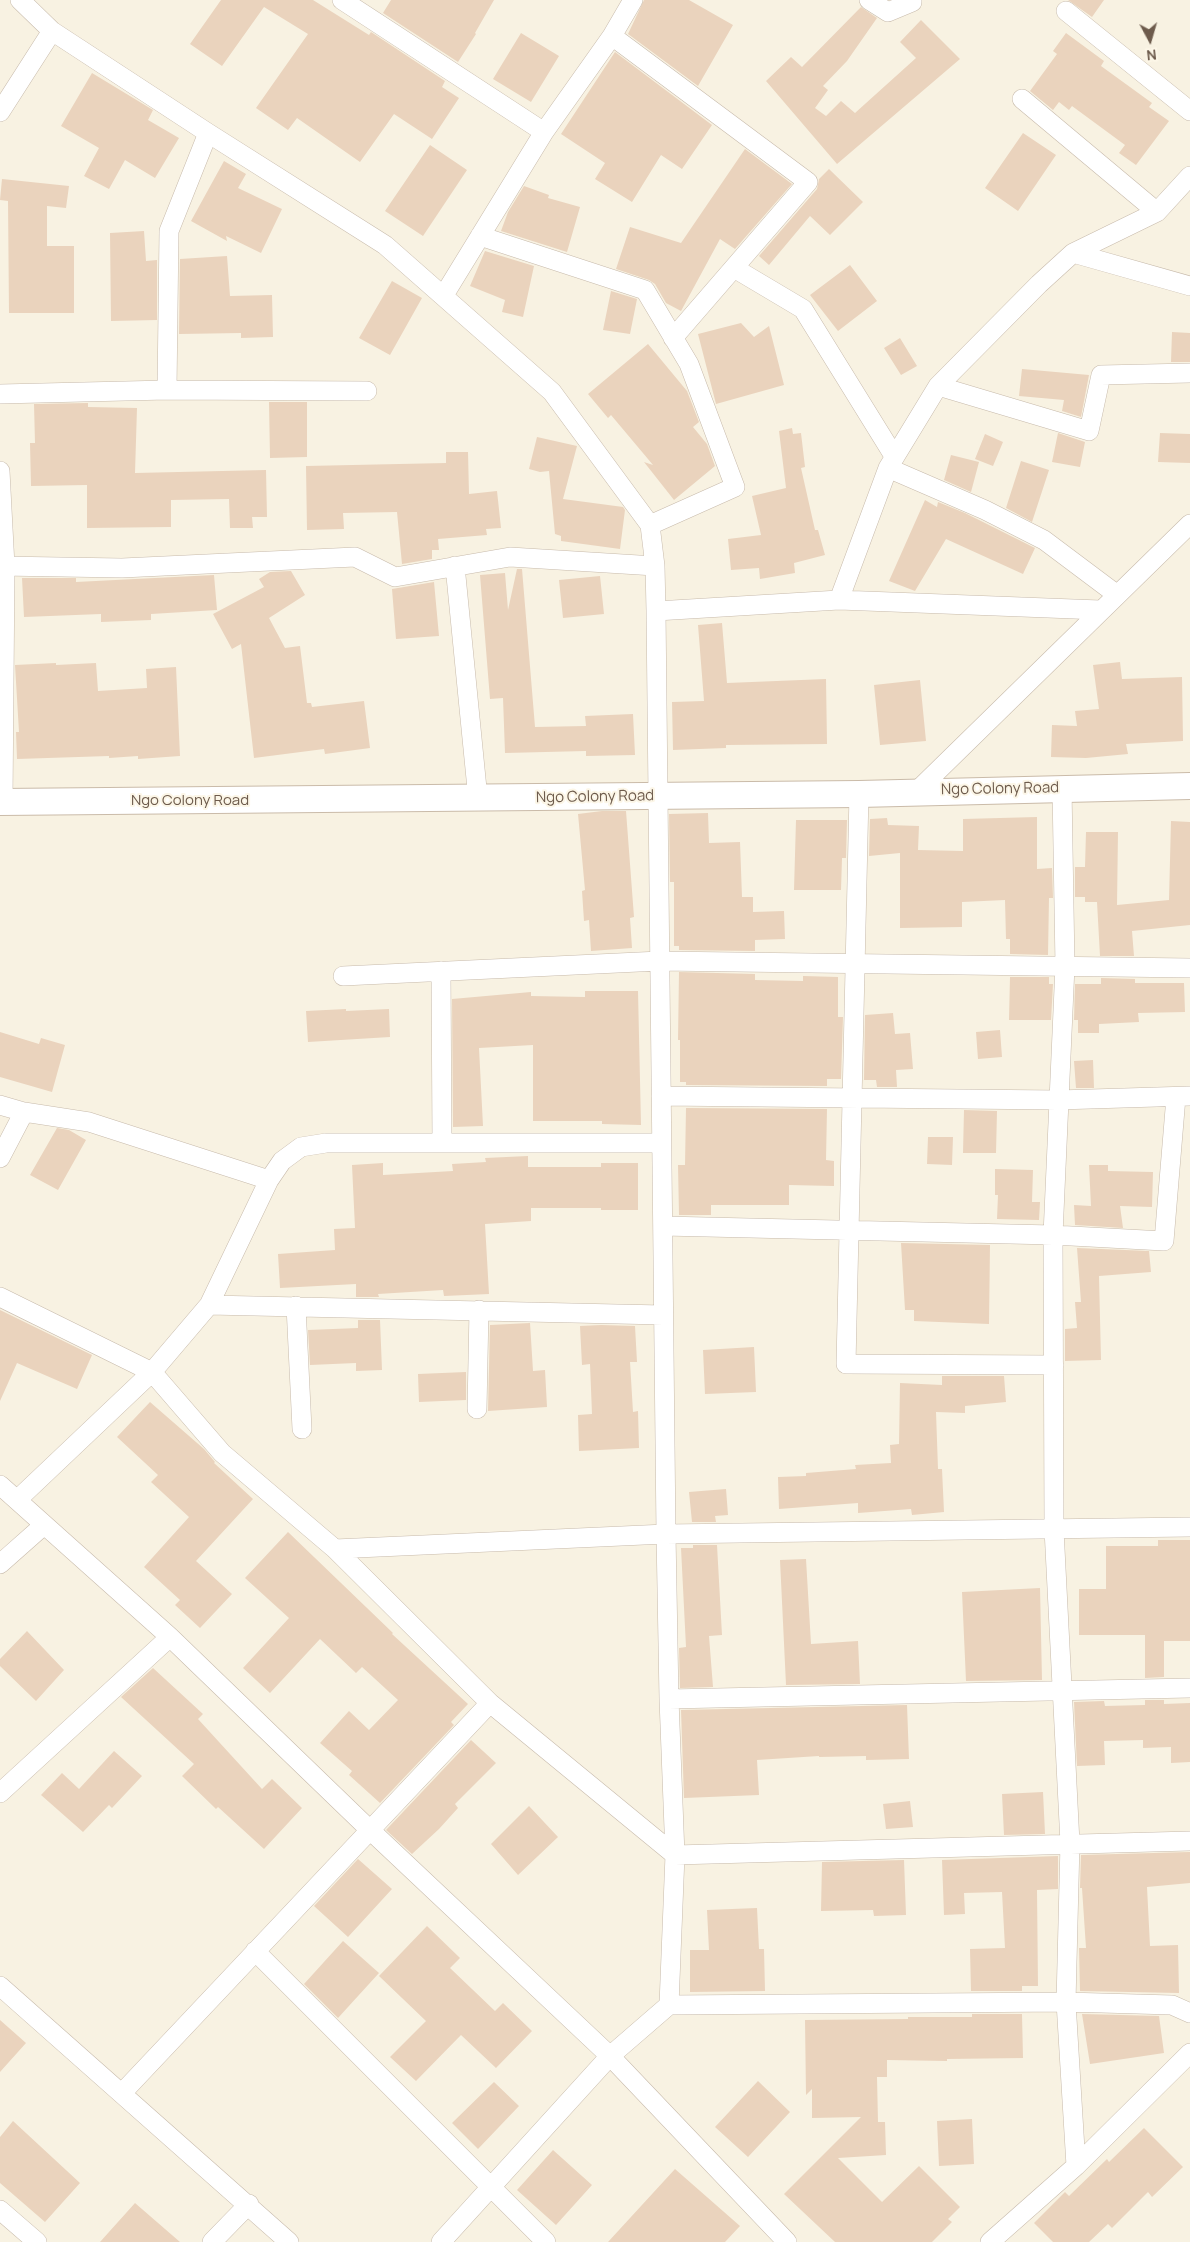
<!DOCTYPE html>
<html>
<head>
<meta charset="utf-8">
<style>
	body { margin:0 }
	#map { position:relative; width:1190px; height:2242px; overflow:hidden; background:#f8f2e2; font-family:Manrope,sans-serif }
	canvas { display:block }
	.north { position:absolute; left:1125px; top:15px; width:50px; height:50px; -webkit-text-stroke:4px #fcf6e7; paint-order:stroke; rotate:174deg; font-size:14px; font-weight:700; line-height:20px; text-align:center; color:#6d5b4c }
	.north::after { content:''; display:block; margin:auto; width:18px; height:22px; background:#6d5b4c; clip-path:polygon(50% 0,100% 100%,50% 72%,0 100%) }
</style>
</head>
<body>
<div id="map">
<canvas width="1190" height="2242"></canvas>
<div class="north">N</div>
</div>
<script>
const ctx = document.querySelector('canvas').getContext('2d');
ctx.lineJoin = 'round';
function fillPath(path, color) { ctx.fillStyle = color; ctx.fill(path, 'evenodd'); }
const toPath = rows => new Path2D(rows.map(r => 'M' + r).join(''));
function trace(path, color, width, dash) { ctx.strokeStyle = color; ctx.lineWidth = width; ctx.lineCap = dash ? 'butt' : 'round'; ctx.setLineDash(dash || []); ctx.stroke(path); }
function write(font, color, halo, rows, align = 'center') {
  ctx.font = font + ' Manrope,sans-serif'; ctx.lineWidth = 4; ctx.setLineDash([]); ctx.textBaseline = 'middle'; ctx.strokeStyle = halo; ctx.fillStyle = color; for (const [text, x, y, turn = 0] of rows) {
    ctx.save(); ctx.translate(x, y); ctx.rotate((+turn || 0) * Math.PI / 180); ctx.textAlign = isNaN(turn) ? turn : align; if (halo) ctx.strokeText(text, 0, 0); ctx.fillText(text, 0, 0); ctx.restore();
  }
}
fillPath(toPath([
	[221,0,313,0,369,35,371,32,445,81,442,87,459,98,432,139,394,114,360,162,297,118,288,130,256,108,308,34,264,7,222,66,190,44],
	[391,0,494,0,475,33,476,34,458,62,383,13],
	[644,0,689,0,733,25,698,86,628,34],
	[1068,0,1104,0,1092,17],
	[861,7,877,18,847,61,823,86,828,90,815,108,826,116,841,101,855,113,916,58,900,42,921,20,960,59,837,164,766,81,791,57,802,67],
	[521,33,559,56,531,102,493,79],
	[1066,33,1104,61,1101,66,1152,103,1149,107,1169,121,1136,165,1119,153,1125,145,1072,106,1069,110,1059,102,1053,110,1030,91,1057,54,1053,51],
	[615,52,712,125,682,169,661,155,632,202,595,179,605,163,561,134],
	[92,73,153,110,148,120,179,138,155,178,125,160,109,189,84,176,99,148,61,126],
	[1023,133,1056,155,1018,211,985,188],
	[430,145,467,170,423,236,385,211],
	[745,149,792,184,735,249,720,239,681,311,666,303,655,284,649,280,616,269,630,227,681,243],
	[224,161,246,174,238,188,282,209,261,253,226,236,227,241,191,221],
	[829,169,863,202,830,235,810,216,769,265,759,256,817,189,819,179],
	[2,179,69,186,66,208,47,206,47,246,74,246,74,313,9,313,8,201,0,200],
	[524,186,549,195,548,198,580,207,567,252,501,231,508,212],
	[144,231,146,261,157,260,157,320,111,321,110,233],
	[485,251,534,266,523,317,502,312,505,300,470,286],
	[227,256,230,296,272,295,273,337,241,338,241,333,179,334,180,259],
	[850,265,877,301,838,331,810,295],
	[392,281,422,298,390,355,359,338],
	[611,291,637,299,630,334,603,330],
	[741,323,754,337,769,326,784,385,716,404,698,334],
	[1172,332,1190,333,1190,362,1171,362],
	[900,338,917,366,901,375,884,348],
	[648,344,687,391,699,422,693,427,707,444,715,466,674,500,644,462,653,465,611,415,608,418,588,394],
	[1022,369,1089,375,1081,417,1062,411,1064,400,1019,396],
	[269,402,307,402,307,457,270,458],
	[88,403,88,407,137,408,135,473,266,470,267,517,252,517,253,528,230,528,229,499,171,500,171,527,87,528,87,485,31,486,30,443,35,443,34,404],
	[792,428,793,434,801,433,805,467,801,468,815,530,818,530,825,555,794,563,795,573,760,579,759,568,731,570,728,539,761,535,752,496,786,488,779,431],
	[1058,433,1085,442,1080,467,1052,462],
	[1160,433,1190,434,1190,463,1158,462],
	[985,434,1003,442,993,466,975,459],
	[537,437,577,446,563,499,623,507,625,510,620,549,561,541,561,536,555,534,549,471,540,472,529,469],
	[446,452,468,452,469,494,497,491,501,528,486,529,487,535,438,539,439,550,432,550,432,559,402,564,397,512,343,513,344,529,307,530,306,466,446,463],
	[951,455,979,462,971,492,944,480],
	[1021,461,1049,470,1032,522,1006,508],
	[925,500,937,507,938,502,965,513,1035,548,1023,574,946,539,915,591,889,581],
	[517,569,522,569,535,727,586,726,585,716,633,714,635,755,586,756,586,751,505,753,503,698,490,699,480,575,505,573,508,610],
	[291,571,305,595,269,618,285,648,300,646,307,703,311,703,312,707,364,701,370,748,325,754,324,749,254,758,241,644,232,649,213,614,264,587,259,579,270,572],
	[214,575,217,610,151,614,151,620,101,622,101,614,24,617,22,578,76,578,76,582],
	[600,576,604,614,563,618,559,580],
	[434,582,439,636,396,639,392,589],
	[722,623,727,683,826,679,827,744,726,745,726,748,673,750,672,702,704,701,698,625],
	[1120,662,1122,679,1182,677,1183,741,1126,744,1128,754,1086,758,1051,757,1052,725,1077,726,1075,711,1099,709,1093,665],
	[56,663,56,665,96,663,98,691,147,688,146,669,176,667,180,756,138,759,138,756,109,758,109,756,17,759,16,732,19,732,15,665],
	[920,680,926,741,880,745,874,685],
	[602,811,626,811,634,917,630,918,632,948,591,951,589,920,584,921,582,891,585,890,578,814],
	[708,813,709,843,740,842,742,897,753,897,753,912,784,911,785,939,755,940,755,951,679,950,679,946,674,946,674,882,670,882,669,814],
	[1037,817,1037,869,1052,868,1053,898,1049,898,1048,955,1010,954,1010,939,1006,939,1005,900,962,902,962,927,900,928,900,853,869,856,870,819,887,818,888,825,919,826,918,850,963,851,963,819],
	[796,820,847,820,846,858,842,858,841,890,794,890],
	[1171,821,1190,822,1190,925,1132,931,1134,956,1100,956,1097,902,1085,902,1085,897,1075,897,1075,867,1085,867,1086,832,1118,832,1117,905,1169,900],
	[679,972,755,974,755,980,803,981,803,976,838,977,838,1017,843,1017,841,1079,827,1079,827,1086,686,1085,686,1082,680,1082,680,1040,678,1040],
	[1010,977,1049,977,1049,984,1053,984,1051,1020,1009,1020],
	[1101,978,1135,979,1135,983,1184,983,1185,1012,1138,1013,1139,1022,1099,1024,1099,1033,1078,1033,1078,1020,1074,1020,1075,984,1101,984],
	[585,991,638,991,641,1125,602,1124,602,1121,533,1121,533,1045,479,1048,483,1126,453,1127,452,999,531,992,531,996,585,997],
	[346,1009,346,1011,389,1009,390,1037,308,1042,306,1011],
	[893,1013,895,1034,910,1033,913,1069,896,1070,897,1087,877,1087,876,1080,864,1080,865,1015],
	[1000,1030,1002,1057,978,1059,976,1032],
	[0,1032,39,1044,41,1038,65,1045,52,1092,0,1077],
	[1093,1060,1094,1088,1076,1088,1074,1061],
	[686,1108,827,1109,826,1160,834,1161,834,1186,789,1185,789,1205,711,1205,711,1215,679,1215,678,1165,685,1165],
	[964,1110,997,1111,996,1153,963,1153],
	[57,1128,69,1130,86,1140,58,1190,30,1175],
	[928,1137,953,1137,952,1165,927,1164],
	[528,1156,528,1167,601,1167,601,1163,638,1163,638,1210,601,1210,601,1208,531,1208,531,1221,485,1224,489,1294,444,1296,443,1290,378,1294,379,1297,356,1297,356,1284,280,1288,278,1254,335,1250,334,1229,355,1228,352,1165,383,1163,383,1175,453,1171,452,1164,486,1162,485,1158],
	[1089,1165,1108,1165,1108,1171,1153,1172,1152,1207,1120,1206,1123,1228,1075,1225,1074,1205,1091,1206],
	[995,1169,1033,1170,1032,1202,1040,1202,1039,1220,997,1219,998,1195,995,1195],
	[901,1243,990,1245,989,1324,914,1321,914,1310,905,1310],
	[1077,1248,1149,1251,1151,1272,1099,1276,1101,1360,1065,1361,1065,1329,1077,1328,1075,1302,1081,1302],
	[0,1310,92,1355,77,1389,17,1363,0,1401],
	[358,1320,380,1320,382,1370,356,1371,356,1363,310,1365,308,1330,358,1328],
	[530,1323,533,1371,545,1370,547,1407,488,1411,490,1325],
	[601,1325,635,1326,637,1362,630,1362,633,1412,638,1411,639,1448,579,1451,578,1415,592,1414,590,1364,582,1365,580,1326],
	[754,1347,756,1392,705,1394,703,1350],
	[466,1372,466,1400,419,1402,418,1374],
	[942,1376,1004,1376,1006,1402,965,1406,965,1413,936,1412,938,1469,942,1469,944,1512,912,1515,911,1509,858,1513,858,1503,779,1509,778,1477,806,1476,806,1473,856,1469,855,1465,891,1463,890,1445,899,1444,900,1383,942,1385],
	[150,1402,204,1449,215,1462,214,1463,253,1499,196,1561,232,1594,200,1628,175,1605,180,1600,144,1567,189,1517,151,1482,158,1475,117,1437],
	[726,1489,728,1515,715,1516,716,1522,692,1522,689,1492],
	[288,1532,393,1633,392,1634,468,1704,451,1722,454,1725,380,1803,349,1775,352,1771,320,1743,349,1711,369,1730,398,1700,362,1667,356,1673,320,1639,270,1693,243,1668,289,1618,245,1578],
	[1158,1540,1190,1540,1190,1641,1164,1641,1164,1677,1145,1678,1145,1635,1079,1635,1079,1589,1106,1589,1106,1546,1158,1546],
	[693,1545,717,1545,722,1635,709,1636,713,1687,680,1688,679,1648,686,1647,681,1548,693,1548],
	[806,1559,811,1644,858,1641,860,1684,786,1685,780,1560],
	[1040,1588,1042,1680,966,1681,962,1592],
	[27,1631,64,1670,36,1701,0,1666,0,1659],
	[153,1668,203,1714,198,1719,262,1789,272,1779,302,1808,264,1849,218,1807,216,1809,182,1776,194,1764,121,1697],
	[1145,1700,1164,1700,1164,1704,1190,1703,1190,1762,1171,1763,1171,1747,1143,1748,1143,1740,1104,1741,1105,1765,1077,1766,1074,1702,1104,1701,1105,1706,1145,1705],
	[907,1705,909,1759,866,1760,866,1756,819,1757,819,1756,757,1760,759,1795,684,1798,681,1710],
	[471,1740,496,1763,455,1804,458,1808,439,1829,412,1854,386,1830],
	[114,1751,142,1776,112,1808,109,1805,83,1832,41,1795,62,1773,79,1789],
	[1043,1792,1045,1834,1004,1835,1002,1794],
	[910,1801,913,1827,886,1829,883,1804],
	[529,1806,558,1837,518,1875,491,1844],
	[1190,1852,1190,1883,1147,1887,1150,1946,1178,1945,1179,1993,1080,1991,1079,1948,1086,1948,1082,1888,1080,1888,1081,1855],
	[1058,1856,1058,1889,1037,1890,1038,1986,1022,1986,1022,1991,971,1991,970,1949,1005,1948,1002,1892,964,1893,965,1914,944,1915,942,1860],
	[358,1859,392,1889,348,1937,314,1906],
	[904,1860,906,1915,874,1916,873,1910,821,1911,822,1862],
	[757,1908,759,1949,764,1949,765,1991,690,1992,690,1950,709,1950,707,1910],
	[427,1926,460,1958,450,1968,495,2011,503,2003,532,2031,496,2068,461,2035,416,2081,390,2057,426,2021,379,1976],
	[343,1941,379,1973,338,2018,304,1984],
	[972,2014,1022,2014,1023,2058,947,2059,947,2061,887,2060,887,2077,877,2077,878,2122,885,2122,886,2155,838,2158,882,2202,919,2166,960,2207,948,2219,952,2222,932,2242,835,2242,784,2194,861,2117,812,2118,812,2089,806,2095,805,2020,908,2019,908,2017,972,2017],
	[1082,2014,1159,2016,1164,2053,1090,2064],
	[0,2020,26,2043,0,2072],
	[758,2081,790,2112,748,2157,715,2127],
	[494,2082,519,2106,478,2149,452,2123],
	[972,2119,974,2164,939,2166,937,2121],
	[13,2121,80,2183,45,2222,0,2183,0,2137],
	[1144,2128,1183,2167,1152,2197,1148,2192,1112,2228,1108,2224,1089,2242,1053,2242,1034,2223,1065,2192,1069,2196,1107,2159,1109,2162],
	[553,2150,592,2185,556,2225,517,2190],
	[675,2169,740,2226,725,2242,608,2242],
	[135,2203,180,2242,100,2242]
]), '#ead3bd');
const street = toPath([
	[20,0,52,31,208,133,385,245,552,392,650,525,655,566,656,611,666,1534,669,1699,675,1855,669,2005,610,2056,441,2242],
	[342,0,544,132],
	[869,0,888,12,912,2,912,0],
	[1066,11,1190,111],
	[612,36,808,182,673,338],
	[1022,99,1157,212],
	[0,112,52,31],
	[480,236,645,290,689,364,735,487,650,525],
	[1073,253,1190,286],
	[734,268,803,309,894,456],
	[444,295,544,132,612,36,633,0],
	[938,386,1089,431,1101,375,1190,373],
	[167,390,169,231,208,133],
	[0,394,167,390,367,391],
	[888,468,985,510,1044,540,1116,594],
	[0,471,5,566,3,802],
	[0,566,122,568,355,557,395,577,510,557,655,566],
	[455,566,478,799],
	[839,600,888,468,938,386,1039,284,1073,253,1157,212,1190,176],
	[656,611,839,600,1100,610],
	[1062,788,1065,966,1053,1235,1054,1529,1070,1843,1066,2002,1076,2166],
	[917,791,1190,524],
	[859,794,846,1364,1054,1365],
	[441,971,442,1143],
	[343,976,660,961,1190,968],
	[661,1096,1058,1100,1190,1096],
	[0,1105,24,1112,89,1122,269,1180],
	[0,1158,24,1112],
	[663,1226,1053,1235,1164,1241,1176,1097],
	[0,1297,152,1372,222,1453,335,1549,490,1703,675,1855,1190,1841],
	[209,1305,269,1180,282,1161,301,1147,326,1143,661,1143],
	[296,1306,302,1429],
	[477,1409,479,1310],
	[0,1485,170,1637,370,1830,610,2056,787,2242],
	[17,1500,152,1372,209,1305,663,1315],
	[335,1549,666,1534,1190,1527],
	[0,1564,44,1525],
	[669,1699,1190,1688],
	[0,1793,170,1637],
	[255,1951,546,2242],
	[0,1986,289,2242],
	[669,2005,1066,2002,1172,2005,1190,2013],
	[122,2093,490,1703],
	[0,2210,37,2242],
	[212,2242,249,2204],
	[990,2242,1076,2166,1190,2053]
]);
const secondary = toPath([
	[0,802,859,794,1190,786]
]);
trace(street, '#c7baab', 20);
trace(secondary, '#cabba9', 28);
trace(street, '#fff', 19);
trace(secondary, '#fff', 26);
write('15px', '#6d5b4c', '#fcf6e7', [
	["Ngo Colony Road",1000,789,-1],
	["Ngo Colony Road",595,797,-1],
	["Ngo Colony Road",190,801]
]);
</script>
</body>
</html>
